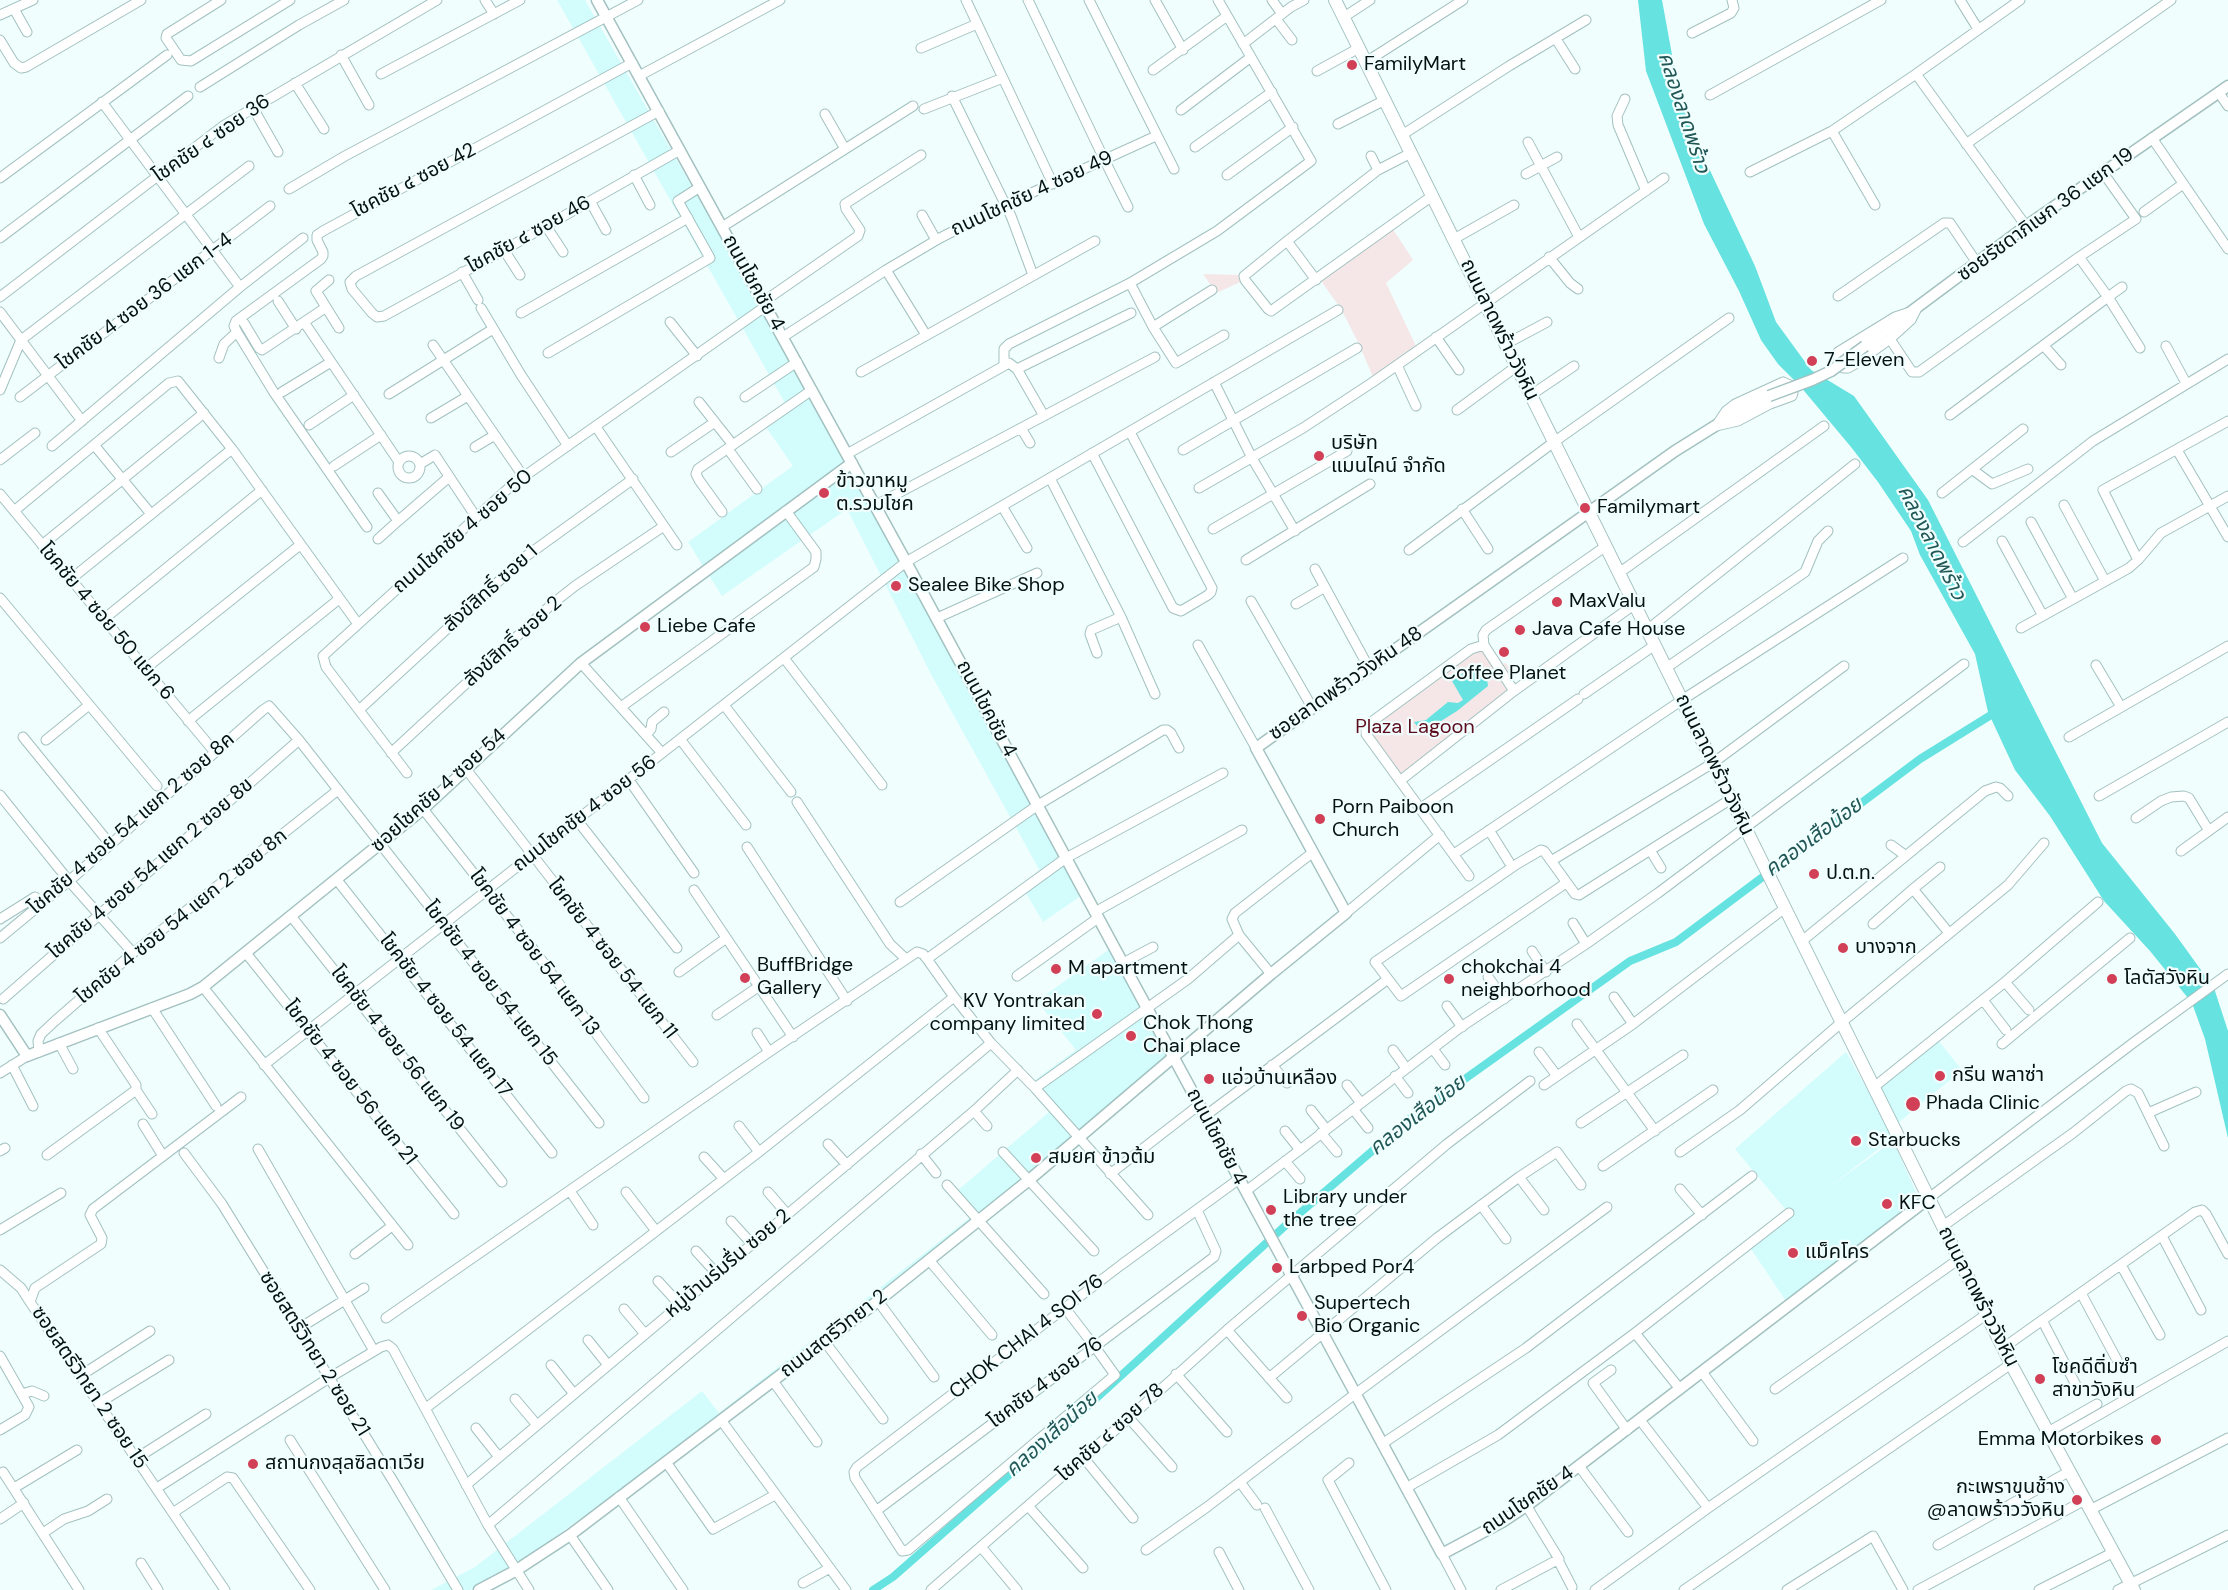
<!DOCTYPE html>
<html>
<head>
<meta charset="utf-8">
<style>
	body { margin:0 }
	canvas { display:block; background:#f1fefe }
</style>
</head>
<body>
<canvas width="2228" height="1590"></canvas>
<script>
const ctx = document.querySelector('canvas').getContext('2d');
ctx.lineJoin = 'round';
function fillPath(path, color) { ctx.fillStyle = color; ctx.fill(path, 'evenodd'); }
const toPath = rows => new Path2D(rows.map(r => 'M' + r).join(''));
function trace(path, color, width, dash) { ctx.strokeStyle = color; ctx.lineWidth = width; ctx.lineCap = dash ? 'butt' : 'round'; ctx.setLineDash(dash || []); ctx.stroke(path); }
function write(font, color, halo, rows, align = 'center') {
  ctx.font = font + ' "DM Sans","Noto Sans Thai",sans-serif'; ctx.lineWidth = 4.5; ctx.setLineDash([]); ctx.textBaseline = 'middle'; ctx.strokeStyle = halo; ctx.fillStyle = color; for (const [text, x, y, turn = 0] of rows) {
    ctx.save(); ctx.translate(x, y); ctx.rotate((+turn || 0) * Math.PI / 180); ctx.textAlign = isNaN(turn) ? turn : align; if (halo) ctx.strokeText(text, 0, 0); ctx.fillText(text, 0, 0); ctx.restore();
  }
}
fillPath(toPath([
	[557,0,585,0,727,248,862,489,1082,895,1043,922,1026,893,1045,880,932,676,847,509,722,596,688,542,793,466,766,427,789,410],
	[1111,948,1167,1056,982,1213,730,1410,522,1561,470,1590,431,1590,475,1567,702,1391,719,1413,976,1213,957,1191,1055,1107,1035,1080,1076,1050,1037,1001],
	[1937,1039,1962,1070,1898,1123,1880,1084],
	[1846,1052,1894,1137,1828,1188,1893,1141,1920,1201,1788,1304,1751,1249,1791,1216,1735,1149]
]), '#d2fdfc');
fillPath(toPath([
	[1391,226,1413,260,1386,283,1416,346,1374,380,1360,346,1341,309,1319,278],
	[1203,274,1240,275,1243,281,1216,293],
	[1485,638,1503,664,1506,663,1511,670,1506,673,1516,687,1403,774,1398,772,1366,726]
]), '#f5e7e7');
fillPath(toPath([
	[1638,0,1662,0,1679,93,1698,145,1755,266,1776,322,1811,370,1854,396,1928,500,2102,843,2175,934,2214,988,2228,1031,2228,1138,2205,1039,2192,1003,2150,951,2104,901,2050,816,2015,770,1988,712,1975,654,1920,555,1911,531,1878,482,1851,447,1800,386,1778,364,1761,340,1739,291,1704,224,1646,71],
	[1476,664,1487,678,1488,686,1457,711,1422,733,1414,722,1426,720,1448,702,1458,703,1463,700,1452,681]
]), '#66e2e0');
trace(toPath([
	[873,1590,893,1577,1090,1404,1286,1225,1413,1116,1630,961,1676,942,1920,759,1999,710]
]), '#66e2e0', 8);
const minor = toPath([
	[221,0,167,34,166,38,181,60,191,61,290,0],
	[485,0,494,14],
	[966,0,1053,184],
	[1028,0,1104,159,1128,207],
	[1089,0,1174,169],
	[1155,0,1183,50],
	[1272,0,1282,14],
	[1960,0,1978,29],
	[14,9,27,32],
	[0,15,33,0],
	[1344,17,1370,0],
	[1276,19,1292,40],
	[1692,33,1731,13,1734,8,1732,0],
	[1556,39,1575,69],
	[0,40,14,63,21,68,26,67,141,0],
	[1243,44,1291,7,1304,0],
	[921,48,977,24],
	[341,55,369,105],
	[1366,62,1463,0],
	[1153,70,1227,16],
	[1317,71,1359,48],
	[381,74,520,0],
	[1916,74,2026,226],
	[639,76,780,0],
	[295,83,324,129],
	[200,87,299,25,344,0],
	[2219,93,2228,106],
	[1710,95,1881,0],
	[952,96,1011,216,1033,275],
	[1625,99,1617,116,1618,125,1646,191],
	[102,102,240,287],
	[253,108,278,152],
	[924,109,1003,78],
	[1181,110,1251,57],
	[659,111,356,276,350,282,352,289,372,313,377,317,384,316,504,250,680,150],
	[825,114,845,149],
	[1338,124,1385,100],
	[1832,131,1875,205],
	[1402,135,1509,66,1586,20],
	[2152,138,2228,249],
	[1528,142,1579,237],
	[1966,144,2171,0],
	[1195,147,1272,92],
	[1411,153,1378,170,1287,241,1244,276,1245,280,1268,309,1271,311,1432,196],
	[1371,156,1378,170],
	[1750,172,1832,131,1916,74,2020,0],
	[1526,174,1557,157],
	[634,175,650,205],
	[1227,175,1293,127],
	[0,178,167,55],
	[289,189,345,156,638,0],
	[590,201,606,230],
	[2144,212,2183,184],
	[922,215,936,240],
	[546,226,563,252],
	[722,227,913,106],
	[0,238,188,96],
	[1454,239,1514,205],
	[1287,241,1316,280],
	[504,250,520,275],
	[1549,257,1570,283,1578,289],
	[886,270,926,335],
	[462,272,478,300],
	[329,280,316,291,339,328],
	[1130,283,1153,327,1176,363,1224,335],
	[2122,287,2108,297,2140,348],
	[1838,296,1944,223,1950,223,1977,263],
	[0,297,223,126,437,0],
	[278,301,296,329],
	[763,302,858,236,860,230,846,209,845,204,921,155],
	[481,308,521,375,568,446],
	[1916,310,1911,320,1890,339,1855,364,1848,368,1843,368,1839,362,1838,352,1895,317,1916,310],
	[0,312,82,421],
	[521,313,688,218],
	[304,322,399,462],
	[670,322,697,356],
	[244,323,259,348,262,350,325,308],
	[1153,327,1212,290],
	[783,337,886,270,940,238,1005,205,1156,136],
	[1436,337,1459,370],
	[1890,339,1912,372,1919,372,2079,257,2136,219,2104,174],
	[1506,344,1547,322],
	[433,345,523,476],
	[2044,346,2061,365],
	[2166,346,2186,383],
	[548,353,710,258,678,201,700,187],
	[219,358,224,344,237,332],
	[1004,365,1004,349,1009,344,1130,283,1217,231,1311,161,1218,0],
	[1397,365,1416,406],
	[1017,369,1131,313],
	[861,372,1095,241],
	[1214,382,1252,458,1295,531],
	[1783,382,1790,385,1793,393,1792,396,1770,404,1738,421,1716,426,1726,411,1735,404,1783,382],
	[0,390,21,340,249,166],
	[282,392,331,362],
	[389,394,493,329],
	[1531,395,1574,366],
	[20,397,270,206],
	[745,397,797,362],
	[699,402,733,445],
	[1457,410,1517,366],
	[1950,415,2108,297,2079,257],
	[431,418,468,396],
	[309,425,354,395],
	[596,427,677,545],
	[1021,428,1030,443],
	[52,446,240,287,303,238],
	[95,446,151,514],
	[475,447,495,435],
	[728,449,757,489],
	[1183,450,1357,348],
	[2177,450,2228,537],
	[671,452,715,422],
	[1092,453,1173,608,1181,611,1208,595,1211,592,1212,588,1130,432],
	[847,454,1009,363,1017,369,1044,416],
	'398 467a11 11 0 1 1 22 0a11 11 0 1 1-22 0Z',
	[0,460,35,433],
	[420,464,435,455,476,517],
	[334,466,381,435],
	[1973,470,1992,484,2028,469],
	[1050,478,1121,617,1155,694],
	[1199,488,1303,428,1373,382,1664,178],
	[378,493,398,521,378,539],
	[1942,493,2023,429],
	[0,494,213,750],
	[2064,505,2105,581],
	[874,506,1155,357],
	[1002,506,1027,548],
	[1462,509,1488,549],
	[14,511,169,383,178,381,232,449,358,624],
	[722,512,699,480,696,474,698,469,812,390],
	[398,521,449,477],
	[2031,522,2073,599],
	[367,527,273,391,237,332,234,326,236,321,321,259,323,256,323,252,317,240,317,235,323,231,632,63],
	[1213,529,1347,451],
	[2002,541,2043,616],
	[1963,542,2093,441,2228,359],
	[42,545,204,413],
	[1409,550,1554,442,1729,318],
	[1246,560,1370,484],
	[2138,560,2103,490,2228,421],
	[1315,569,1369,668],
	[1619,573,1824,426],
	[71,579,232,449],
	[0,598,157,786],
	[1251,601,1313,709],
	[1296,604,1325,587],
	[937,618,1037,573],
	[104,619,262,490],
	[2021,628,2129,568,2138,560,2161,533,2228,496],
	[1647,630,1855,464],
	[1198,645,1256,748],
	[1097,653,1090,634,1091,630,1121,617],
	[784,658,882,785],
	[581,663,662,753],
	[2096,665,2121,707],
	[1666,668,1805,572,1818,541,1828,531],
	[145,669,300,545],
	[1514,691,1484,645,1483,635,1486,630,1606,546],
	[1584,694,1655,645],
	[724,705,791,792],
	[621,707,814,567,816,559,816,552,786,511],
	[359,710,525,557,633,479],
	[188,721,339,599],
	[646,735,651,729,652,722,664,712],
	[23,737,110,844],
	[2069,737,2228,646],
	[680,739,746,825],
	[46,740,89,705],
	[391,753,552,604,575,586,664,526],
	[466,769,693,1062],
	[407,773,326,667,323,656,512,485,766,306],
	[629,780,694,873],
	[1401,780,1514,691,1635,604],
	[0,795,69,881,133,953],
	[2099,796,2228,722],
	[797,802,890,944,905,958],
	[1421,808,1578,699],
	[423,809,537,954,644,1098],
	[2136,818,2161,801,2171,797,2184,796,2189,798,2209,831],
	[577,820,677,948],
	[1489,830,1509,862],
	[1891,845,1906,856],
	[747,847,847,1001],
	[1650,850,1661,868],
	[2181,851,2228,817],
	[1454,854,1682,700,1903,558],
	[1551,861,1713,763,1844,666],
	[1940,867,1913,889,1949,933],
	[1469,876,1366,734,1366,726,1471,649,1484,645],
	[337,880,552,1153],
	[1566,883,1401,996,1375,962,1517,864,1541,850,1544,851,1575,894,1579,895,1731,799],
	[694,890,793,1037],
	[900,902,1038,805,1163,730,1167,730,1171,733,1179,748],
	[1095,912,1242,830],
	[1346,913,1440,835],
	[291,916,502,1182],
	[0,919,35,897],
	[1573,923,1586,944],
	[1873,924,1913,889],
	[0,938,69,881,263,710,269,706,299,740,599,1123],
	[1802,941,1985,791,1996,787,2000,788,2008,796],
	[1532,951,1546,972],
	[246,953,454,1214],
	[927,959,1066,858,1223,773],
	[1123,963,1153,947],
	[679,972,725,939],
	[1271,974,1239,935,1232,919,1235,913,1312,853],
	[1017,976,1098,918],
	[1488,977,1504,999],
	[2005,982,2029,1010],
	[203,987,408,1245],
	[1614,997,1633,1024],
	[3,999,299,740],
	[1983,1000,2006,1030],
	[1447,1006,1462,1027],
	[152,1008,216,1106],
	[717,1015,758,987],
	[1577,1024,1655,1131],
	[757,1033,769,1052],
	[59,1043,73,1069],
	[2002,1044,2130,938],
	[1433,1049,1445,1065],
	[1393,1050,1406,1068],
	[39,1052,38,1041,41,1034,55,1021,133,953,338,790],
	[1539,1052,1557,1076],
	[12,1065,33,1106],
	[264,1065,906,562,1338,310],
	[1272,1065,1287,1083],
	[0,1073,27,1056],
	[1395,1076,1408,1093],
	[1347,1085,1361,1103],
	[1544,1085,1633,1024,1785,908],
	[1874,1087,2005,982,2098,902],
	[1035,1088,1188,979,1239,935],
	[136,1090,152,1114],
	[1353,1109,1368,1128],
	[1311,1110,1326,1129],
	[974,1111,987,1126],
	[2148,1113,2196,1092],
	[1205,1116,1388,979],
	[1581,1123,1683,1055],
	[143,1124,163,1156],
	[739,1126,759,1152],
	[1285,1131,1300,1150],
	[1321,1133,1337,1152],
	[828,1144,847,1165],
	[258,1149,374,1351],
	[0,1151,5,1148],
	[1003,1152,1094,1251],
	[1680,1152,1740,1110,1842,1022,2008,885,2044,843],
	[184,1153,222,1204,393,1481,458,1590],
	[921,1154,936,1173],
	[47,1155,136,1090,136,1085,98,1028],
	[704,1157,724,1179],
	[1285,1161,1300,1179],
	[1603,1166,1713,1090],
	[1110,1174,1199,1105],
	[1519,1177,1544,1210],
	[947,1185,1044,1294],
	[1680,1189,1702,1215],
	[570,1191,593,1225],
	[1246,1191,1461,1027,1586,944,1658,893,1964,664],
	[626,1192,656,1231],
	[768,1192,788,1215],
	[1929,1198,2133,1043,2228,974],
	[1481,1205,1506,1239],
	[731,1221,752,1244],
	[1943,1226,2073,1133,2126,1091,2131,1089,2138,1093,2164,1146],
	[0,1230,61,1193],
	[2162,1236,2201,1310],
	[696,1251,717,1274],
	[355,1254,392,1226],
	[929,1260,992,1335],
	[2121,1265,2160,1335],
	[0,1270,21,1288,30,1302],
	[658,1281,680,1305],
	[2081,1293,2117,1360],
	[878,1301,934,1377],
	[1065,1308,1095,1347,1115,1375,908,1550,902,1551,855,1478,854,1472,857,1467,1121,1265,1239,1179],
	[624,1309,645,1334],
	[386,1318,769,1052,917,952,923,954,927,959,954,997,991,1043,1035,1088,1148,1215],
	[2042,1320,2076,1385],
	[298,1329,364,1288],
	[1227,1330,1287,1398],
	[1635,1333,1680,1389],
	[588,1340,608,1365],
	[825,1342,883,1419],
	[2003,1348,2195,1212,2202,1210,2206,1214,2228,1254],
	[0,1356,29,1407,25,1415,0,1430],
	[551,1365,574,1394],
	[1611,1370,1593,1383,1627,1430],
	[1702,1372,1753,1441],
	[1176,1374,1227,1432],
	[80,1376,150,1331],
	[1269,1378,1437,1238,1519,1177,1557,1152,1581,1185],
	[773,1381,817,1442],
	[1775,1389,1959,1259],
	[22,1394,32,1391,44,1396],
	[515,1399,537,1425],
	[99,1403,169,1360],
	[426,1408,759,1152,954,997],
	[1129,1418,1172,1467],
	[721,1420,846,1590],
	[1640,1420,1708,1508],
	[476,1428,499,1457],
	[2048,1432,2097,1404],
	[290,1440,385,1590],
	[2053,1441,2228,1341],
	[1382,1444,1526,1348,1752,1176],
	[1083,1457,1133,1518],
	[137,1458,206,1414],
	[666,1462,713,1529,775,1495],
	[1349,1463,1328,1480,1386,1590],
	[1579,1466,1628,1532],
	[3,1472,79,1590],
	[1240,1482,1257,1505],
	[466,1485,991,1043],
	[14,1488,77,1450],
	[157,1488,329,1378,381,1347,388,1345,393,1349,488,1525,529,1590],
	[1406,1488,1498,1435,1635,1333,1789,1213],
	[619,1497,683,1590],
	[1029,1507,1083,1568],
	[1265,1508,1309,1590],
	[2090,1510,2228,1438],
	[876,1511,1214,1257,1216,1251,1197,1210],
	[174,1512,227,1477,233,1478,310,1590],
	[0,1519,24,1503],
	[488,1525,974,1111,1018,1070],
	[43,1533,64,1519,88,1511,107,1499],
	[570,1535,608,1590],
	[1938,1545,2070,1471],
	[982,1548,1017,1590],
	[1146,1550,1207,1507,1355,1394,1607,1207],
	[1219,1552,1239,1590],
	[1442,1554,1461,1590],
	[1558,1560,1572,1587],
	[141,1563,158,1590],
	[803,1583,830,1568],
	[225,1590,30,1302,35,1288,101,1244,102,1238,90,1215,93,1209,241,1097],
	[931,1590,1129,1418,1227,1330,1447,1144,1530,1081],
	[1501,1590,1559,1559,1526,1505],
	[1595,1590,1708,1508,1987,1314],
	[1684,1590,2011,1364],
	[1787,1590,1873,1536,1903,1590],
	[1918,1590,2085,1500],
	[2039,1590,2114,1552],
	[2118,1590,2228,1535]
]);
const tertiary = toPath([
	[597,0,906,562,1442,1554,1502,1522,1529,1504,1929,1198],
	[1865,346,2026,226,2228,86],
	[0,1015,27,1056,190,994,203,987,423,809,581,663,852,463],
	[479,1590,515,1571,570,1535,878,1301,1029,1180,1271,974,1346,913,1256,748,1675,451,1739,411,1769,396]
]);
const secondary = toPath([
	[1335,0,2011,1364,2134,1590]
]);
trace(minor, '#a2c1c0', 11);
trace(tertiary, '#a2c1c0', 13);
trace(secondary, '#a2c1c0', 14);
trace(minor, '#fff', 9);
trace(tertiary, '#fff', 10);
trace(secondary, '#fff', 12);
const tertiaryBridge = toPath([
	[1769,396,1812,380,1831,371,1865,346]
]);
trace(tertiaryBridge, '#a2c1c0', 13, []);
trace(tertiaryBridge, '#fff', 10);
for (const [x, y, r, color] of [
	[1352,65,6,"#d14057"],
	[1812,361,6,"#d14057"],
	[1319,456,6,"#d14057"],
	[824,493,6,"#d14057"],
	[1585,508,6,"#d14057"],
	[896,586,6,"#d14057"],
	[1557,602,6,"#d14057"],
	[645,627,6,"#d14057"],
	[1520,630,6,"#d14057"],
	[1504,652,6,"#d14057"],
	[1320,819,6,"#d14057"],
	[1814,874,6,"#d14057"],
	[1843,948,6,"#d14057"],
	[1056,969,6,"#d14057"],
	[745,978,6,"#d14057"],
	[1449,979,6,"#d14057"],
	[2112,979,6,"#d14057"],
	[1097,1014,6,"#d14057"],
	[1131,1036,6,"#d14057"],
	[1940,1076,6,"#d14057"],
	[1209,1079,6,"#d14057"],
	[1913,1104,8,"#d14057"],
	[1856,1141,6,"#d14057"],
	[1036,1158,6,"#d14057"],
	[1887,1204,6,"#d14057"],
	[1271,1210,6,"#d14057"],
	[1793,1253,6,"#d14057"],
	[1277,1268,6,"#d14057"],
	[1302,1316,6,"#d14057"],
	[2040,1379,6,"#d14057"],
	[2156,1440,6,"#d14057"],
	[253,1464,6,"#d14057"],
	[2077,1500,6,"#d14057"]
]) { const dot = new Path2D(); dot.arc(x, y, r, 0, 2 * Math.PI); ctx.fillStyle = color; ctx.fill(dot); trace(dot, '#f1fefe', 2); }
write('20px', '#061111', '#f1fefe', [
	["FamilyMart",1364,65],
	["7-Eleven",1824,361],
	["บริษัท",1331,444],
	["แมนไคน์ จำกัด",1331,467],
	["ข้าวขาหมู",836,482],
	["ต.รวมโชค",836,505],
	["Familymart",1597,508],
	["Sealee Bike Shop",908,586],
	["MaxValu",1569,602],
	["Liebe Cafe",657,627],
	["Java Cafe House",1532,630],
	["Coffee Planet",1504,674,"center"],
	["Porn Paiboon",1332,808],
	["Church",1332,831],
	["ป.ต.ท.",1826,874],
	["บางจาก",1855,948],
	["BuffBridge",757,966],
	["Gallery",757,989],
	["chokchai 4",1461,968],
	["neighborhood",1461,991],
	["M apartment",1068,969],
	["โลตัสวังหิน",2124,979],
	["KV Yontrakan",1085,1002,"right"],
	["company limited",1085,1025,"right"],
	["Chok Thong",1143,1024],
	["Chai place",1143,1047],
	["กรีน พลาซ่า",1952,1076],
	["แอ่วบ้านเหลือง",1221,1079],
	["Phada Clinic",1926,1104],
	["Starbucks",1868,1141],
	["สมยศ ข้าวต้ม",1048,1158],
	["Library under",1283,1198],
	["the tree",1283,1221],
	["KFC",1899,1204],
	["แม็คโคร",1805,1253],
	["Larbped Por4",1289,1268],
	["Supertech",1314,1304],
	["Bio Organic",1314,1327],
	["โชคดีติ่มซำ",2052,1368],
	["สาขาวังหิน",2052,1391],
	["Emma Motorbikes",2144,1440,"right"],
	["สถานกงสุลซิลดาเวีย",265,1464],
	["กะเพราขุนช้าง",2065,1488,"right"],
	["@ลาดพร้าววังหิน",2065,1511,"right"]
], 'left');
write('20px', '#061111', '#f1fefe', [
	["โชคชัย ๔ ซอย 36",212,139,-35],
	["โชคชัย ๔ ซอย 42",414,181,-28],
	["ถนนโชคชัย 4 ซอย 49",1032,194,-25],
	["ซอยรัชดาภิเษก 36 แยก 19",2046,215,-36],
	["โชคชัย ๔ ซอย 46",529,235,-29],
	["ถนนโชคชัย 4",753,283,61],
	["โชคชัย 4 ซอย 36 แยก 1-4",145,302,-37],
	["ถนนลาดพร้าววังหิน",1499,330,64],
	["ถนนโชคชัย 4 ซอย 50",463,532,-41],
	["สังข์สิทธิ์ ซอย 1",491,589,-42],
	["โชคชัย 4 ซอย 50 แยก 6",106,622,50],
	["สังข์สิทธิ์ ซอย 2",513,642,-42],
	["ซอยลาดพร้าววังหิน 48",1346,684,-35],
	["ถนนโชคชัย 4",986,709,62],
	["ถนนลาดพร้าววังหิน",1714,765,64],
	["ซอยโชคชัย 4 ซอย 54",439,791,-42],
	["ถนนโชคชัย 4 ซอย 56",585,814,-38],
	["โชคชัย 4 ซอย 54 แยก 2 ซอย 8ค",132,824,-41],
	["โชคชัย 4 ซอย 54 แยก 2 ซอย 8ข",151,869,-41],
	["โชคชัย 4 ซอย 54 แยก 2 ซอย 8ก",182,917,-39],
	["โชคชัย 4 ซอย 54 แยก 13",534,953,53],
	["โชคชัย 4 ซอย 54 แยก 11",612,959,52],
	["โชคชัย 4 ซอย 54 แยก 15",490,984,52],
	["โชคชัย 4 ซอย 54 แยก 17",445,1016,52],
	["โชคชัย 4 ซอย 56 แยก 19",397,1049,52],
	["โชคชัย 4 ซอย 56 แยก 21",350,1083,52],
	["ถนนโชคชัย 4",1216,1137,62],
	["หมู่บ้านร่มรื่น ซอย 2",728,1264,-40],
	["ถนนลาดพร้าววังหิน",1978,1297,63],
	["ถนนสตรีวิทยา 2",834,1334,-38],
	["CHOK CHAI 4 SOI 76",1027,1337,-38],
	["ซอยสตรีวิทยา 2 ซอย 21",314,1354,58],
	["โชคชัย 4 ซอย 76",1046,1383,-37],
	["ซอยสตรีวิทยา 2 ซอย 15",89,1388,56],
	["โชคชัย ๔ ซอย 78",1111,1433,-42],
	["ถนนโชคชัย 4",1528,1501,-34]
]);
write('20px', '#5e0d1e', '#f1fefe', [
	["Plaza Lagoon",1415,728]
]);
write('italic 21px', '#215756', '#f1fefe', [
	["คลองลาดพร้าว",1683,113,72],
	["คลองลาดพร้าว",1931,543,63],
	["คลองเสือน้อย",1814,838,-37],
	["คลองเสือน้อย",1418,1116,-38],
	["คลองเสือน้อย",1052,1435,-42]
]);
</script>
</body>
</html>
